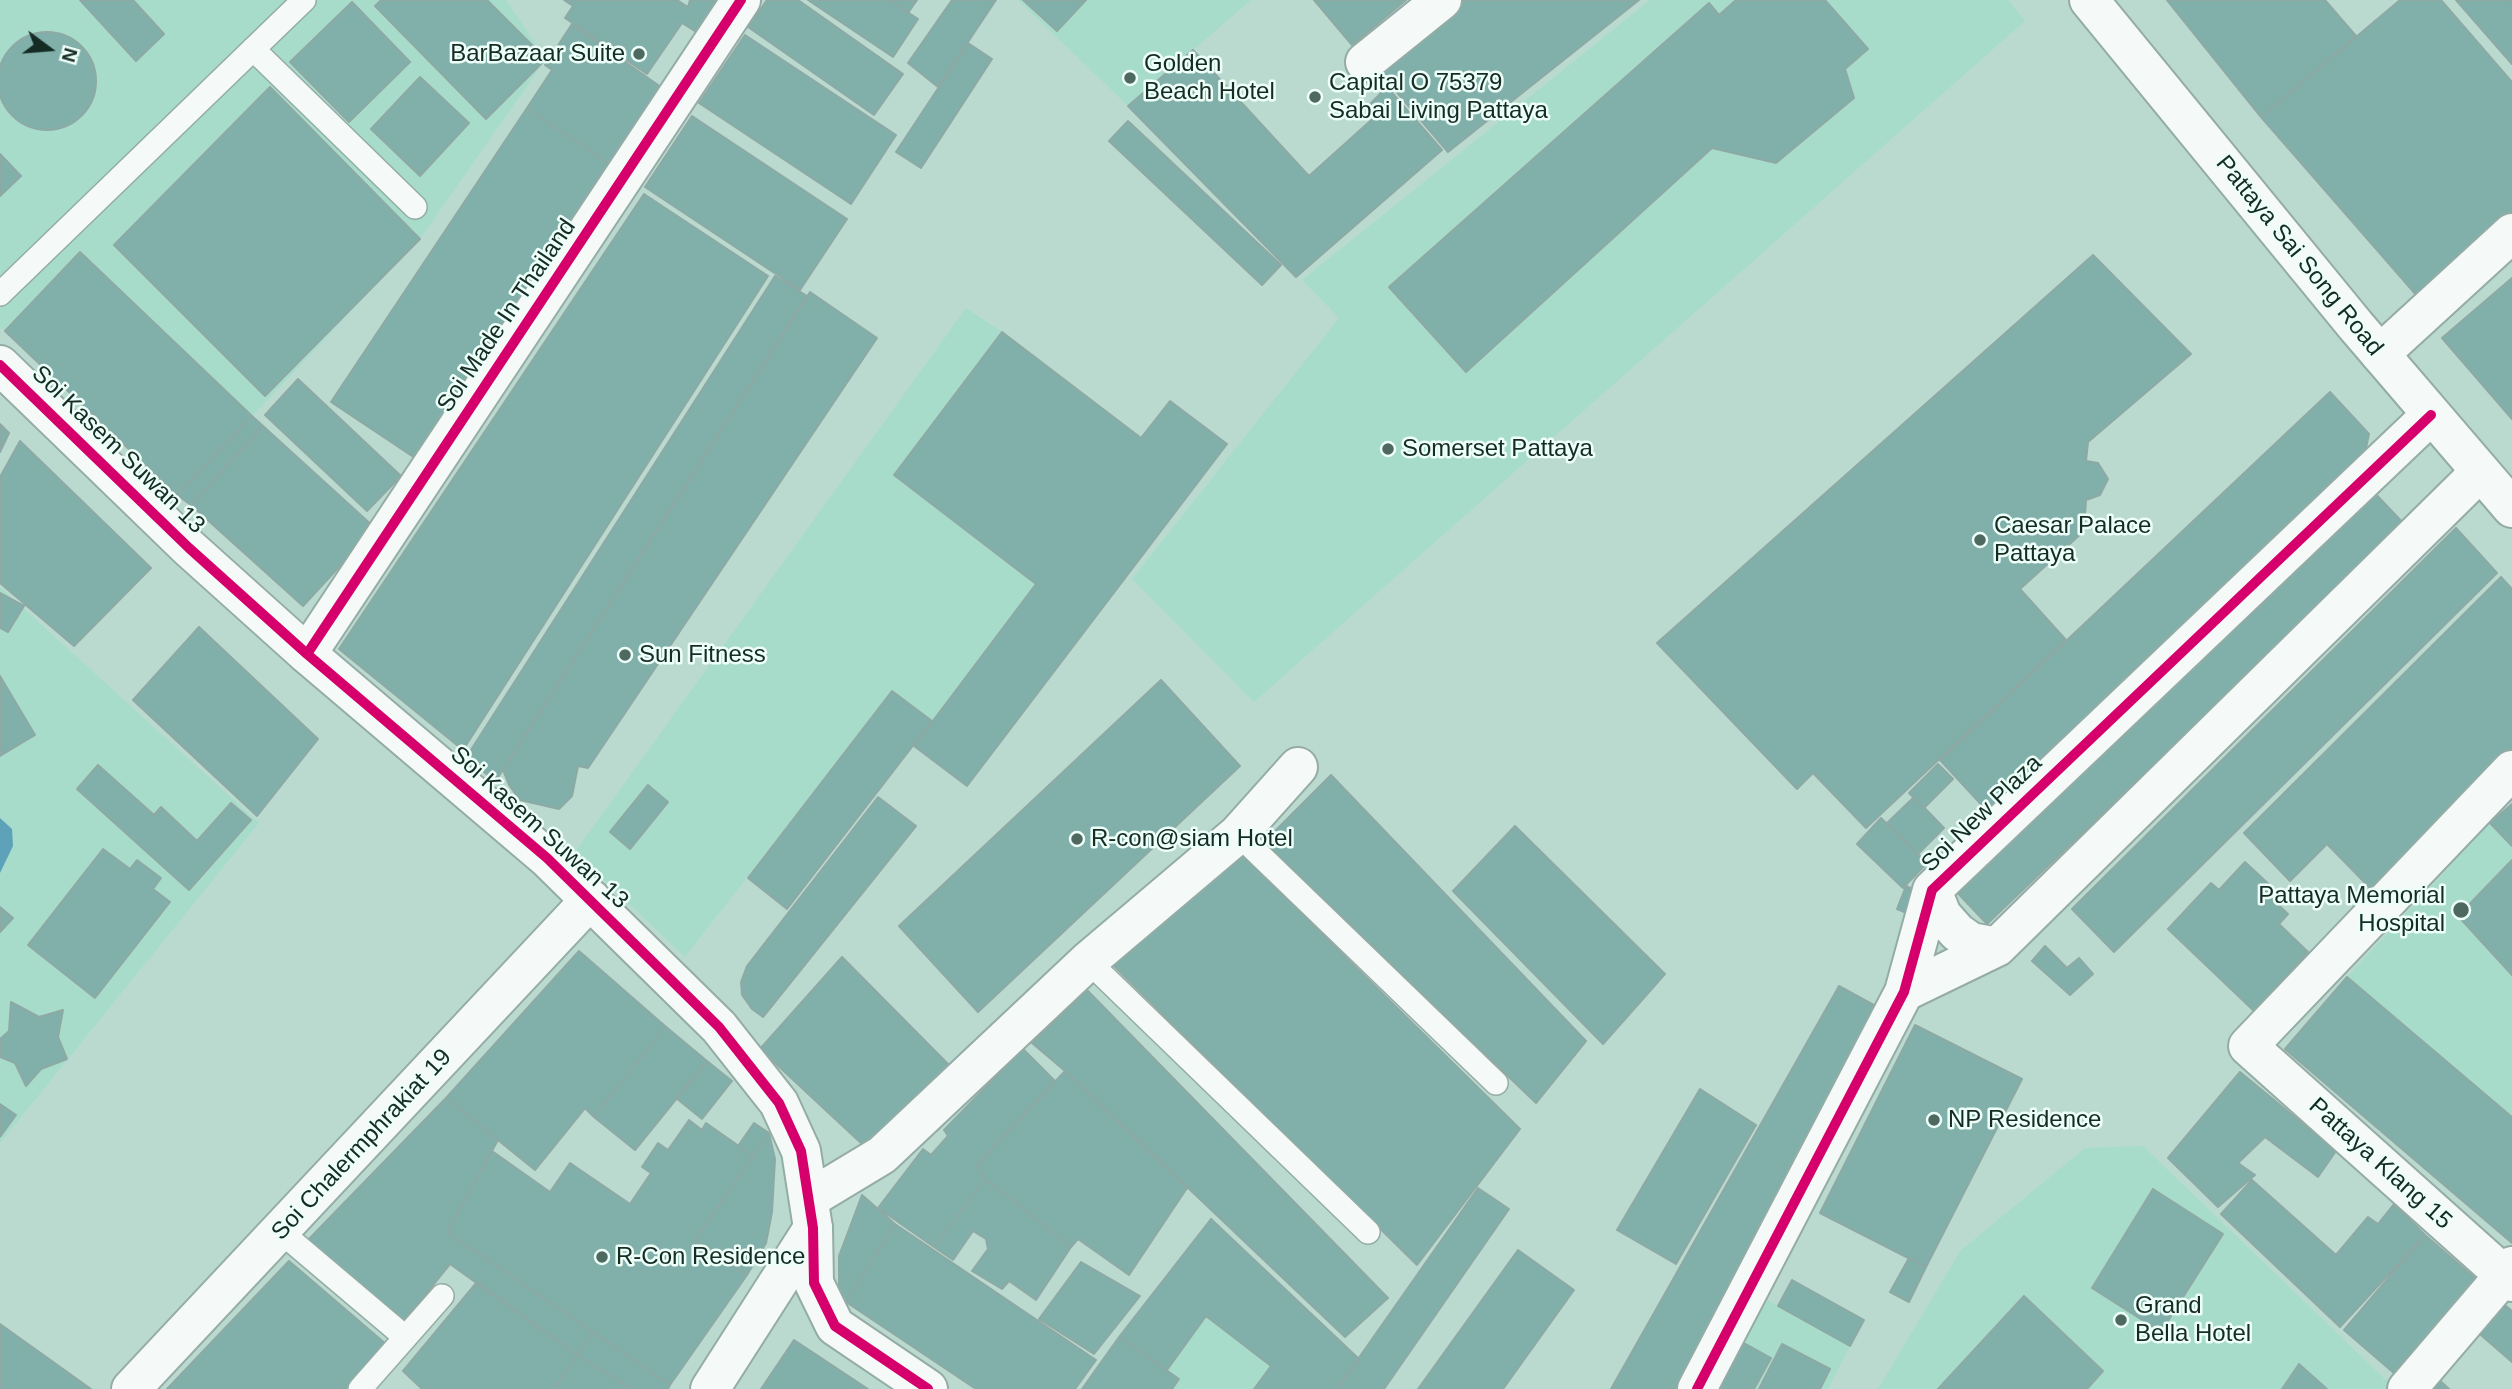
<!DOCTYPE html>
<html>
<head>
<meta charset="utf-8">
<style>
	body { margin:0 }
	#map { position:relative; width:2512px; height:1389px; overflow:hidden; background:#badad0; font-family:Helvetica,sans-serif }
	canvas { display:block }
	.north { position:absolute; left:14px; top:14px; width:70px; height:70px; -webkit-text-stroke:5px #edfff8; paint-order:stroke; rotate:106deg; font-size:19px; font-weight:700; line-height:28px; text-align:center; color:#142c24 }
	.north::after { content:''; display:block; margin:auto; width:24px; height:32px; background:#142c24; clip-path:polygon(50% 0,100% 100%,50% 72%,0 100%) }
</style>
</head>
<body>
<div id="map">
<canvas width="2512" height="1389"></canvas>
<div class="north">N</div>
</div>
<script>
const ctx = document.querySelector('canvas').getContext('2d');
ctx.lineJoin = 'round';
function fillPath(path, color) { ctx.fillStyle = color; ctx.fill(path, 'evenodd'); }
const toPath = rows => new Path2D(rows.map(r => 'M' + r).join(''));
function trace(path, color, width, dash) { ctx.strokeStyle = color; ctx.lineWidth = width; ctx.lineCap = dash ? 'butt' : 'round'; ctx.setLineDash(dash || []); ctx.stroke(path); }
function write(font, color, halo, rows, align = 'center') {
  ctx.font = font + ' Helvetica,sans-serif'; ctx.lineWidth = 5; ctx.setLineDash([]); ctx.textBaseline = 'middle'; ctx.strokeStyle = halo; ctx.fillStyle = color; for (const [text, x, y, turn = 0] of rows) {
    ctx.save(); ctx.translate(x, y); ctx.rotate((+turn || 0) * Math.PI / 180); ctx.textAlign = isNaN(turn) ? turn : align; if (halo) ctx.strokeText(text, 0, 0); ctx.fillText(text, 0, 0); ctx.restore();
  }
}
fillPath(toPath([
	[0,0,506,0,546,59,420,239,252,416,80,252,5,331,0,327],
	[1018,0,1251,0,1128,106],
	[1650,0,2008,0,2025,21,1254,702,1132,579,1339,318,1302,280],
	[966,308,1002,332,1141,438,1170,401,1227,444,987,761,892,691,685,957,575,852],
	[0,587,259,823,0,1143],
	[2492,821,2512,843,2512,1117,2347,977],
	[2143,1146,2395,1389,1878,1389,1960,1251,2085,1148],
	[1211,1219,1359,1359,1337,1389,1172,1389,1179,1378,1119,1337],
	[1767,1300,1850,1346,1828,1389,1718,1389]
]), '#a7dccb');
fillPath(toPath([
	[0,818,12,829,13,846,0,873]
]), '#5ea2ba');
const building = toPath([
	[80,0,133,0,164,34,136,61,80,0],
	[381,0,487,0,546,59,486,119,375,6,381,0],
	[564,0,677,0,688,7,690,0,713,0,720,4,701,35,682,23,647,74,565,18,573,6,564,0],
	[767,0,798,0,903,74,874,115,748,27,767,0],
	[808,0,889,0,918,19,893,57,808,0],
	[889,0,917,0,908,13,889,0],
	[952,0,996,0,938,87,908,63,952,0],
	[1023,0,1086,0,1057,31,1023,0],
	[1314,0,1406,0,1352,45,1314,0],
	[1464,0,1639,0,1448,152,1376,68,1464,0],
	[1736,0,1825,0,1868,49,1845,69,1854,98,1776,163,1712,148,1466,372,1389,287,1709,3,1719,15,1736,0],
	[2167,0,2325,0,2356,36,2261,117,2167,0],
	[2400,0,2441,0,2512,82,2512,213,2418,297,2261,117,2400,0],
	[2456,0,2512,0,2512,64,2456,0],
	[352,2,410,62,349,122,290,62,352,2],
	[572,24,665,90,611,165,527,108,552,70,545,65,572,24],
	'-2 81a49 49 0 1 1 98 0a49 49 0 1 1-98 0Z',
	[745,35,896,135,851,204,699,103,745,35],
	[968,43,992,59,921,168,896,152,968,43],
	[1193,50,1309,176,1378,114,1371,103,1387,87,1442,150,1296,277,1128,106,1193,50],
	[420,77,469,123,420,176,371,129,420,77],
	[270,87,420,239,265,396,114,245,270,87],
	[527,108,611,165,415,458,331,402,527,108],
	[692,116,847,219,800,290,645,187,692,116],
	[1128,121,1281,265,1262,285,1109,141,1128,121],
	[0,154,21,176,0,196,0,154],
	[644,194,768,276,463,750,339,649,644,194],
	[80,252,252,416,177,495,5,331,80,252],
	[2093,255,2191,354,2088,442,2086,461,2098,463,2108,479,2100,495,2086,500,2084,531,2020,589,2066,640,1866,828,1813,773,1797,789,1657,643,2093,255],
	[775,276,807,296,495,782,467,756,775,276],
	[2512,278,2512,419,2442,338,2512,278],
	[810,292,877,338,588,768,578,766,572,796,559,809,520,800,509,785,503,770,810,292],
	[1002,332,1141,438,1170,401,1227,444,967,786,914,746,1036,584,894,475,1002,332],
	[298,379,401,476,367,511,265,415,298,379],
	[2330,392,2369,434,2363,462,1990,814,1940,760,2330,392],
	[252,416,263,426,191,505,177,495,252,416],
	[0,424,9,433,0,452,0,424],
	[263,426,375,528,303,606,191,505,263,426],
	[20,441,151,568,74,646,0,583,0,477,20,441],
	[2370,488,2405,525,1987,924,1952,887,2370,488],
	[2456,528,2497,573,2114,952,2072,909,2456,528],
	[2501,577,2512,589,2512,752,2372,890,2327,844,2290,881,2244,833,2501,577],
	[0,593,24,606,8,632,0,628,0,593],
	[199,627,318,739,257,816,133,700,199,627],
	[0,676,35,735,0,756,0,676],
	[1161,680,1240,766,978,1012,899,926,1161,680],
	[892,691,932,721,787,909,748,878,892,691],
	[1938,764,1953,779,1924,808,1909,793,1938,764],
	[98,765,154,815,161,807,197,841,231,803,251,820,189,890,77,789,98,765],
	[1331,775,1586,1041,1536,1103,1264,842,1331,775],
	[648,785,668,802,630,849,610,832,648,785],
	[878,797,916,826,763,1017,752,1009,742,995,741,982,747,966,878,797],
	[1914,797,1944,828,1918,854,1887,823,1914,797],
	[2512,804,2512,846,2490,823,2512,804],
	[1881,818,1927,863,1903,888,1857,844,1881,818],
	[1515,826,1665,974,1603,1044,1453,891,1515,826],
	[103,849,130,869,137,860,161,878,153,889,170,902,95,998,28,945,103,849],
	[1237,850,1520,1129,1417,1265,1113,965,1237,850],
	[2512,860,2512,975,2458,916,2512,860],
	[2245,862,2275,890,2269,896,2288,914,2279,924,2308,952,2254,1011,2168,929,2211,883,2219,890,2245,862],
	[1906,886,1919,892,1909,914,1897,909,1906,886],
	[0,907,13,918,0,932,0,907],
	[2045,946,2067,968,2079,958,2093,974,2070,995,2032,961,2045,946],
	[579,951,665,1026,594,1117,585,1108,535,1170,446,1098,579,951],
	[842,957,950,1066,881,1139,862,1144,760,1049,842,957],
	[2347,977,2512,1117,2512,1243,2285,1049,2347,977],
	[1839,986,1881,1009,1683,1389,1611,1389,1839,986],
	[1087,990,1388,1298,1345,1337,1065,1071,1032,1043,1087,990],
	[11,1002,39,1017,63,1010,58,1037,67,1059,41,1069,26,1086,15,1063,0,1057,0,1039,9,1031,11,1002],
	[1915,1025,2022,1079,1926,1267,1820,1213,1915,1025],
	[665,1026,707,1061,635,1150,594,1117,665,1026],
	[1023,1049,1055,1081,977,1165,985,1179,934,1247,878,1208,923,1149,931,1155,948,1136,944,1130,1023,1049],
	[707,1061,732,1081,702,1119,676,1098,707,1061],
	[1065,1071,1187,1188,1129,1275,1078,1239,1071,1247,985,1179,977,1165,1065,1071],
	[2240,1072,2336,1151,2318,1177,2265,1137,2238,1163,2255,1175,2218,1207,2168,1158,2240,1072],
	[1700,1089,1756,1125,1676,1264,1617,1230,1700,1089],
	[446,1098,498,1140,447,1232,593,1332,577,1355,450,1264,404,1321,307,1241,446,1098],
	[0,1104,16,1115,0,1137,0,1104],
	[689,1120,702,1130,706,1123,753,1156,695,1240,747,1275,670,1385,447,1232,492,1151,550,1192,570,1163,630,1204,651,1173,642,1167,658,1143,668,1150,689,1120],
	[754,1123,769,1133,753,1156,738,1146,754,1123],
	[769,1133,775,1159,772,1212,766,1243,747,1275,695,1240,769,1133],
	[985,1179,1071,1247,1036,1300,1009,1281,1002,1289,972,1271,988,1249,986,1239,973,1231,953,1260,934,1247,985,1179],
	[2252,1180,2336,1255,2368,1217,2378,1224,2394,1204,2425,1235,2340,1327,2221,1214,2252,1180],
	[1478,1188,1509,1209,1384,1389,1337,1389,1478,1188],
	[2153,1189,2223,1234,2161,1332,2092,1288,2153,1189],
	[862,1195,895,1224,846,1302,839,1289,839,1256,862,1195],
	[1211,1219,1359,1359,1337,1389,1254,1389,1271,1366,1206,1316,1167,1370,1119,1337,1211,1219],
	[895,1224,1096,1360,1075,1389,976,1389,846,1302,895,1224],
	[2425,1235,2476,1279,2395,1374,2344,1330,2425,1235],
	[1518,1250,1574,1290,1503,1389,1418,1389,1518,1250],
	[1909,1258,1926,1267,1909,1302,1890,1292,1909,1258],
	[289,1261,387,1345,348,1389,167,1389,289,1261],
	[1081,1262,1140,1296,1094,1354,1039,1319,1081,1262],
	[1792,1280,1864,1320,1850,1346,1778,1306,1792,1280],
	[477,1282,577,1355,554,1389,422,1389,403,1371,477,1282],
	[2024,1296,2103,1371,2087,1389,1938,1389,2024,1296],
	[2499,1300,2512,1311,2512,1362,2474,1329,2499,1300],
	[0,1324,91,1389,0,1389,0,1324],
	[593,1332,670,1385,668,1389,631,1389,577,1355,593,1332],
	[1119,1337,1179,1379,1172,1389,1082,1389,1119,1337],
	[794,1340,868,1389,761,1389,794,1340],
	[1744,1343,1771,1358,1754,1389,1718,1389,1744,1343],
	[1782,1344,1830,1369,1820,1389,1759,1389,1782,1344],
	[577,1355,631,1389,554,1389,577,1355],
	[2299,1364,2327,1389,2282,1389,2299,1364],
	[2435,1376,2449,1389,2423,1389,2435,1376]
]);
fillPath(building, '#81b0ab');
trace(building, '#8ea9a4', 2);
const service = toPath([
	[253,49,415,207],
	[0,294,304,0],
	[1238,834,1496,1083],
	[1088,961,1368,1232],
	[281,1232,405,1337],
	[360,1389,442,1296]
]);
const minor = toPath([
	[1365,62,1442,0],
	[2380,354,2512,233],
	[307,654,741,0],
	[2512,770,2248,1046,2512,1282],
	[1932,890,1942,915,1957,932,1971,942,1997,947],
	[1904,992,1997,947,2480,472],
	[809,1199,882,1155,1088,961,1238,834,1298,767],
	[131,1389,591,899],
	[710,1389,813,1228],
	[1697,1389,1904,992,1932,890,2431,415],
	[2407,1389,2512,1266]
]);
const tertiary = toPath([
	[0,365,189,548,307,654,547,858,719,1027,779,1103,801,1151,813,1228,814,1283,835,1326,928,1389]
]);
const secondary = toPath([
	[2089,0,2356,326,2512,508]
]);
trace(service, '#94aca5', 26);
trace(minor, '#94aca5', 42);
trace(tertiary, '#94aca5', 42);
trace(secondary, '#94aca5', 42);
trace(service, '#f5f9f8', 23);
trace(minor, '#f5f9f8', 38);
trace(tertiary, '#f5f9f8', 38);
trace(secondary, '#f5f9f8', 38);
trace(toPath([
	[0,365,189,548,307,654,547,858,719,1027,779,1103,801,1151,813,1228,814,1283,835,1326,928,1389],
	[307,654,741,0],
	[1697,1389,1904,992,1932,890,2431,415]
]), '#d6006c', 10);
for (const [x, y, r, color] of [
	[639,54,7,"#4e6960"],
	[1130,78,7,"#4e6960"],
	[1315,97,7,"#4e6960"],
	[1388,449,7,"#4e6960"],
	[1980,540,7,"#4e6960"],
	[625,655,7,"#4e6960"],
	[1077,839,7,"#4e6960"],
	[2461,910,9,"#4e6960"],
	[1934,1120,7,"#4e6960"],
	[602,1257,7,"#4e6960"],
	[2121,1320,7,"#4e6960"]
]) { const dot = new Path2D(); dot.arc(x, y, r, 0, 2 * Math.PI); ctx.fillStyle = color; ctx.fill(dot); trace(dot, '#edfff8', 2.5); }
write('24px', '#142c24', '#edfff8', [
	["BarBazaar Suite",625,54,"right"],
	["Golden",1144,64],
	["Beach Hotel",1144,92],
	["Capital O 75379",1329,83],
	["Sabai Living Pattaya",1329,111],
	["Somerset Pattaya",1402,449],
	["Caesar Palace",1994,526],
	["Pattaya",1994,554],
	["Sun Fitness",639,655],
	["R-con@siam Hotel",1091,839],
	["Pattaya Memorial",2445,896,"right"],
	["Hospital",2445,924,"right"],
	["NP Residence",1948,1120],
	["R-Con Residence",616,1257],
	["Grand",2135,1306],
	["Bella Hotel",2135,1334]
], 'left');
write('24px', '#142c24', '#edfff8', [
	["Pattaya Sai Song Road",2299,256,51],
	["Soi Made In Thailand",507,316,-56],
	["Soi Kasem Suwan 13",118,450,44],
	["Soi New Plaza",1982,814,-44],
	["Soi Kasem Suwan 13",539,828,42],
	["Soi Chalermphrakiat 19",362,1145,-47],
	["Pattaya Klang 15",2380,1164,42]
]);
</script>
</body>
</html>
